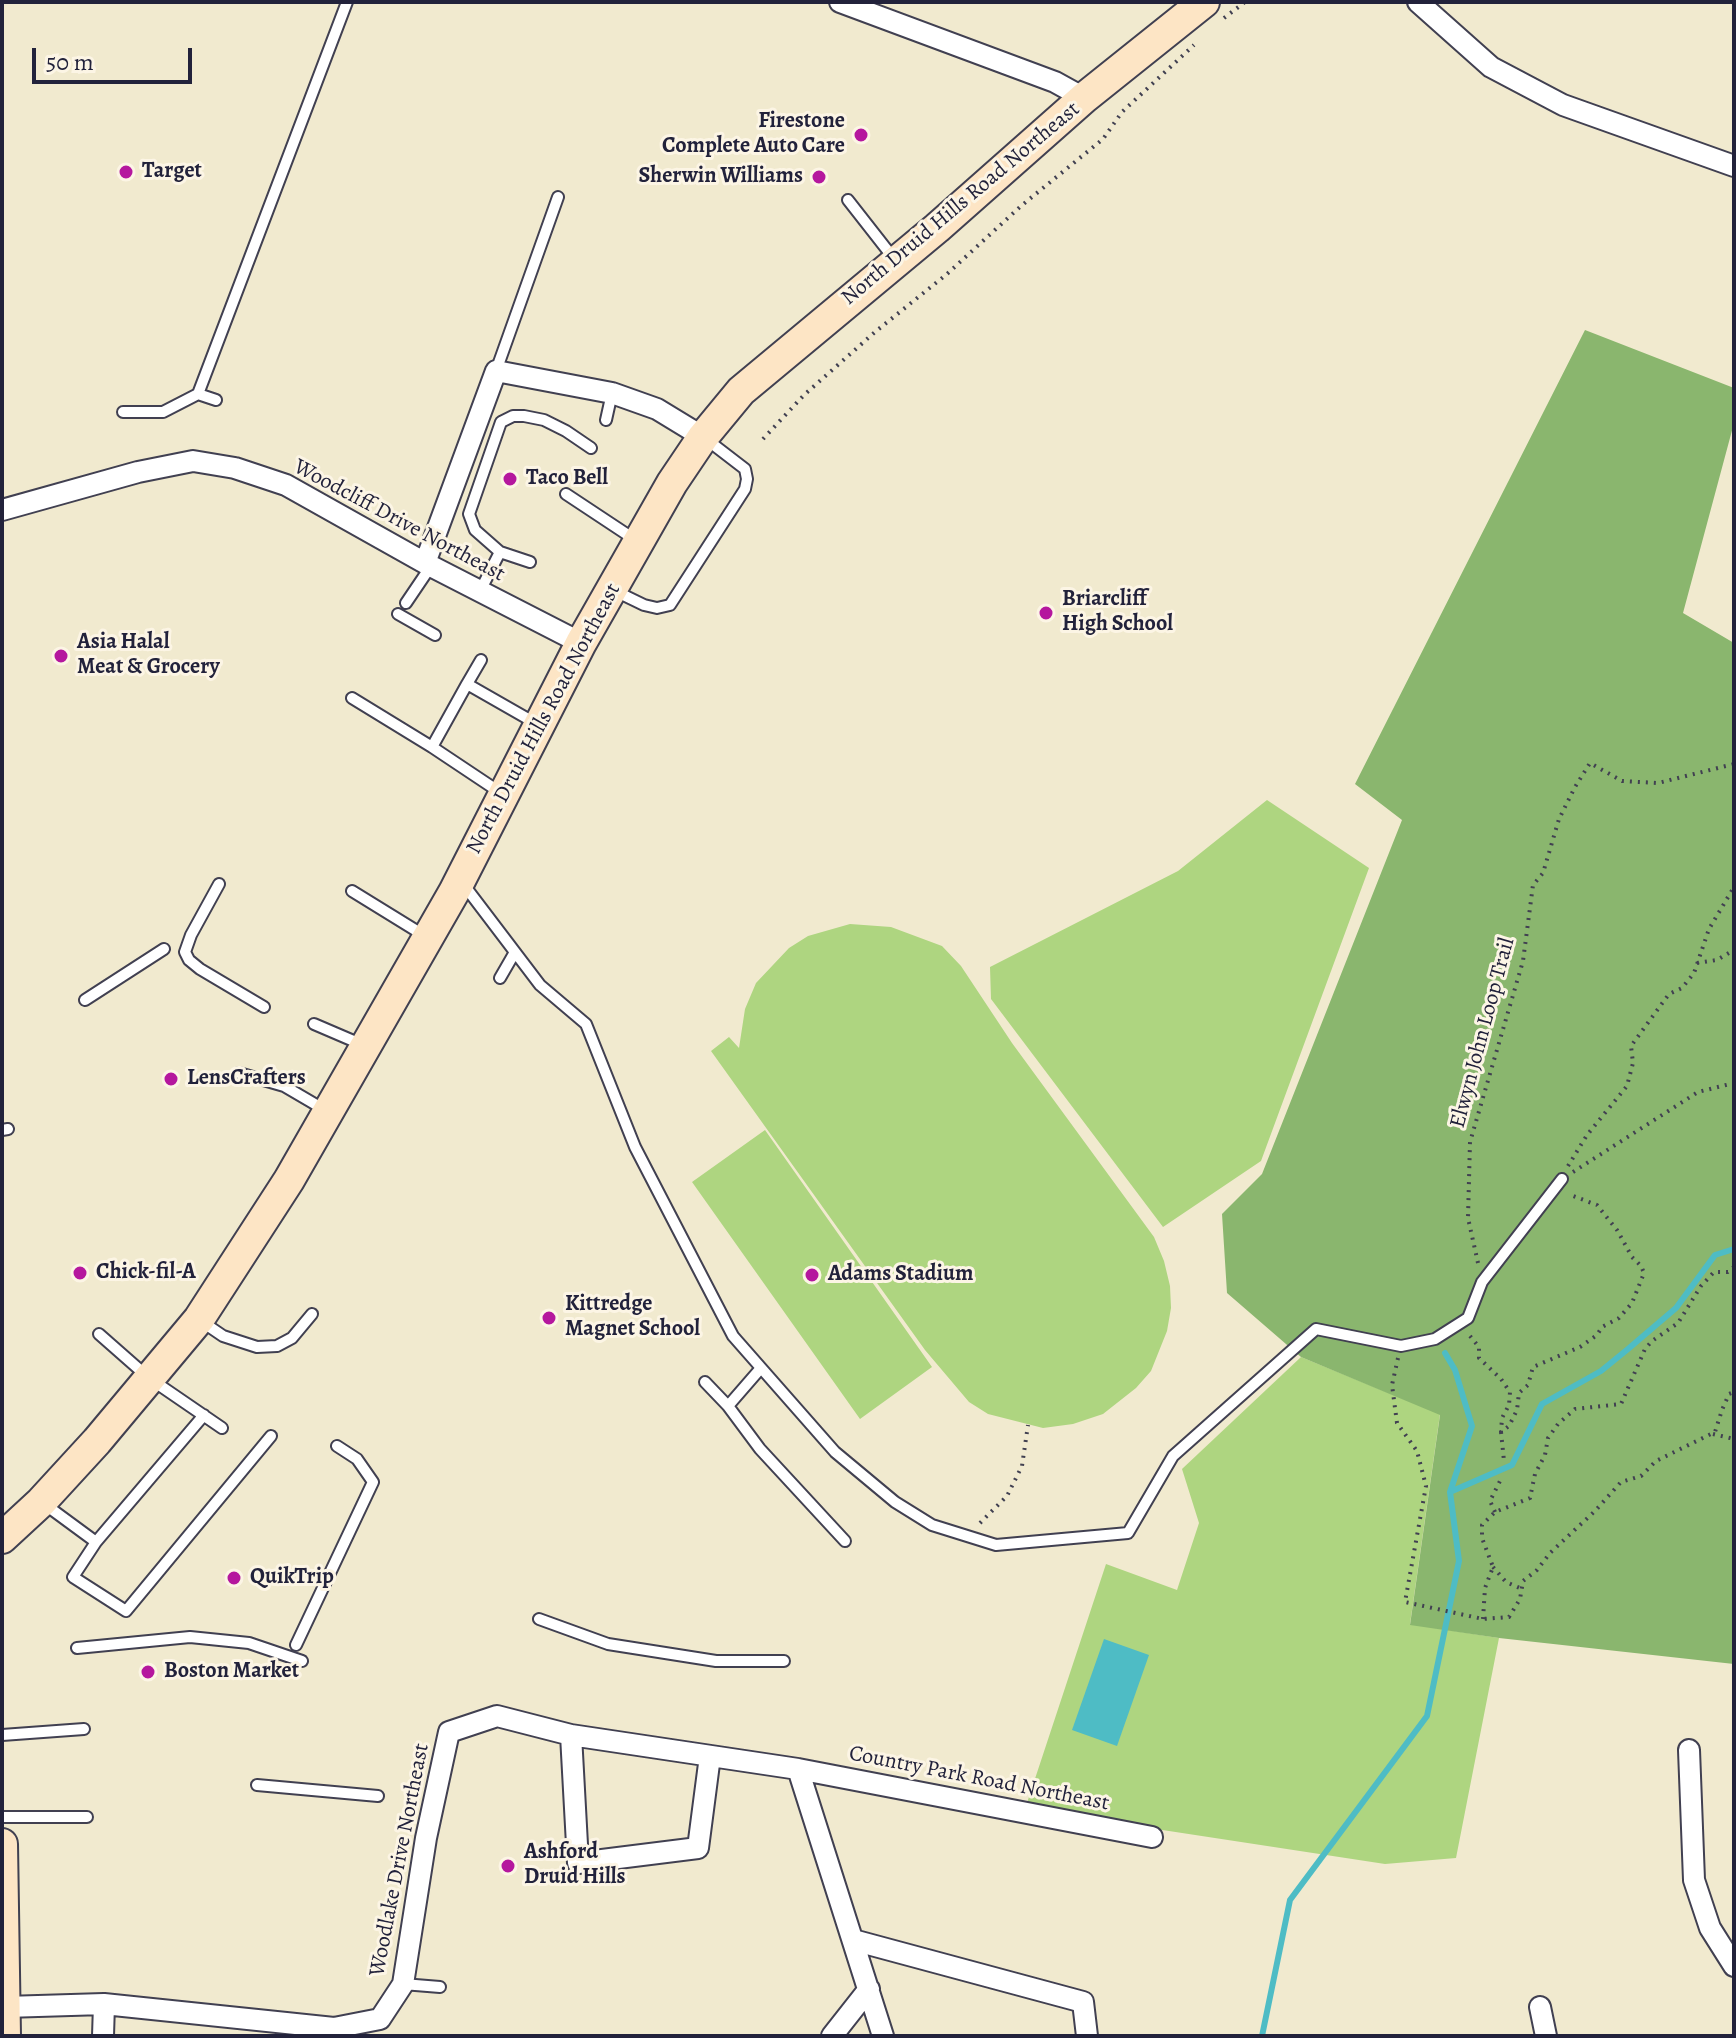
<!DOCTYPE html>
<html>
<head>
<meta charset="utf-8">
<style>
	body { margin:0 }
	#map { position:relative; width:1736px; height:2038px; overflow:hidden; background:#f1eacf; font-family:Alegreya,serif }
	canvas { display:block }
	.frame { position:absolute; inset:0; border:4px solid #22223b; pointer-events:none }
	.scale { position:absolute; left:32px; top:48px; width:160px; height:36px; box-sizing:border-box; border:4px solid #22223b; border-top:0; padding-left:10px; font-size:24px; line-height:28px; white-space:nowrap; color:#22223b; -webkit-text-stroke:6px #fcf5e5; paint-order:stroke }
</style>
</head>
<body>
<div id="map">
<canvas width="1736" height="2038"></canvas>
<div class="frame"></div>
<div class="scale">50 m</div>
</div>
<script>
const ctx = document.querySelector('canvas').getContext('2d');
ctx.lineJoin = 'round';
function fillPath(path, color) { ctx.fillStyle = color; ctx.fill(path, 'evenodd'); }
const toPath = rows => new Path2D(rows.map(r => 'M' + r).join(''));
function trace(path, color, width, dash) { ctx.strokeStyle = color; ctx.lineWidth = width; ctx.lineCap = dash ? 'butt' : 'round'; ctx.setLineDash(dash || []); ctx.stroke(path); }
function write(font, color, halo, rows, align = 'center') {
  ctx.font = font + ' Alegreya,serif'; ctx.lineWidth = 6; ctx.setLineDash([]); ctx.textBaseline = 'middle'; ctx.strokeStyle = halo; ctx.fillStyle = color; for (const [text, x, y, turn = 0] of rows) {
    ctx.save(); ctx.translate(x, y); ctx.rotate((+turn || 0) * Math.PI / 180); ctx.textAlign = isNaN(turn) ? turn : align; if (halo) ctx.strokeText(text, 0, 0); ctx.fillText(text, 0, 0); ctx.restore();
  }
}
fillPath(toPath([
	[1267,800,1369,868,1261,1161,1163,1227,991,999,990,967,1178,871],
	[850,924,891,927,942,946,961,966,1012,1043,1154,1237,1164,1261,1170,1286,1171,1308,1167,1331,1151,1371,1136,1388,1103,1414,1073,1424,1043,1428,988,1414,969,1402,925,1350,711,1051,729,1037,739,1048,745,1009,756,983,789,948,808,936],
	[765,1130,932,1367,860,1419,692,1182],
	[1301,1357,1440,1414,1410,1624,1499,1638,1456,1858,1385,1864,1025,1809,1106,1564,1177,1590,1199,1523,1182,1469]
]), '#aed580');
fillPath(toPath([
	[1585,330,1734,388,1734,423,1683,613,1734,643,1734,1664,1499,1638,1410,1625,1440,1415,1301,1357,1227,1293,1222,1214,1262,1174,1402,820,1355,784]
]), '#8ab66e');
fillPath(toPath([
	[1104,1639,1149,1655,1117,1746,1072,1730]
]), '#4ebcc5');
trace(toPath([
	[1445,1353,1455,1370,1472,1426,1450,1492],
	[1262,2036,1290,1900,1427,1716,1459,1561,1450,1492,1512,1465,1542,1404,1601,1371,1628,1349,1676,1308,1715,1255,1734,1249]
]), '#4ebcc5', 6);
const lane = toPath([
	[848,200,895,260],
	[496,371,558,197],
	[198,394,347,2],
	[123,412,163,412,198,394,216,400],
	[606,420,612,393],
	[566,494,637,541],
	[500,552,475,530,469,514,501,422,513,416,524,416,544,420,566,431,591,448],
	[613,590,644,605,657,608,670,605,745,489,747,479,745,469,706,439],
	[480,591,500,552,530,562],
	[406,603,431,566],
	[398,614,435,635],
	[467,684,481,660],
	[352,698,432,747],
	[501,793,432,747,467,684,537,724],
	[219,884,191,935,185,952,189,960,200,969,264,1007],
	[464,885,540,985,586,1024,635,1147,733,1336,835,1452,895,1502,932,1525,996,1545,1128,1533,1173,1456,1316,1329,1401,1346,1435,1339,1468,1318,1482,1282,1562,1179],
	[352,891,425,936],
	[500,978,515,952],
	[85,1000,164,949],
	[314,1024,363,1045],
	[239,1073,284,1086,325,1110],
	[2,1130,8,1129],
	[201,1321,223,1336,257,1347,277,1346,292,1338,312,1314],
	[99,1334,149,1378,222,1428],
	[705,1382,728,1406,761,1368],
	[728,1406,760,1449,845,1541],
	[204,1415,96,1542,73,1577,126,1611,271,1436],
	[43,1503,96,1542],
	[539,1619,608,1644,716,1661,784,1661],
	[296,1645,373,1482,357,1459,337,1446],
	[77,1648,190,1637,249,1643,302,1661],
	[2,1735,84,1729],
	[257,1785,378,1796],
	[2,1817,87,1817],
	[403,1984,440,1987]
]);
const street = toPath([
	[840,2,1055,82,1084,98],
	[1418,2,1491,67,1563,105,1734,166],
	[2,510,138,472,193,461,235,468,286,485,425,563,581,643],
	[425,563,496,371,612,393,657,409,703,437],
	[571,1735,578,1863,698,1848,710,1756],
	[1689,1750,1694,1880,1710,1928,1734,1966],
	[798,1769,883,2036],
	[853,1940,1083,2002,1087,2036],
	[5,2007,104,2004,334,2028,380,2019,403,1984,426,1838,449,1732,497,1716,571,1735,798,1769,1152,1837],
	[1540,2007,1546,2036],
	[103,2036,104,2004],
	[832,2036,869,1989]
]);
const secondary = toPath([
	[2,1538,41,1502,97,1441,199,1319,289,1180,454,892,581,643,672,483,703,437,741,391,937,228,1084,98,1204,2],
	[2,1844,5,2036]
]);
trace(lane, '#414051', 14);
trace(street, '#414051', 24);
trace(secondary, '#414051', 34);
trace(toPath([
	[1224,18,1245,2],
	[763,439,804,395,875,332,947,274,1021,206,1103,139,1122,112,1194,45],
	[1697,963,1717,960,1734,950],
	[1568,1166,1587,1135,1627,1086,1633,1063,1631,1046,1669,994,1682,988,1694,973,1709,929,1734,887],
	[1573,1172,1698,1092,1734,1083],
	[1478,1263,1468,1218,1470,1142,1523,961,1533,885,1543,873,1559,819,1575,787,1590,763,1622,781,1658,783,1734,764],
	[1470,1336,1479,1347,1479,1358,1501,1379,1510,1392,1509,1405,1502,1418,1501,1432,1509,1426,1517,1410,1519,1393,1528,1385,1533,1367,1580,1347,1597,1335,1602,1327,1619,1318,1632,1303,1644,1273,1641,1266,1632,1257,1617,1230,1597,1205,1568,1194],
	[1398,1358,1392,1385,1397,1423,1417,1451,1426,1486,1405,1602,1483,1619,1509,1617,1520,1599,1523,1581,1537,1570,1550,1553,1595,1511,1621,1482,1641,1476,1656,1461,1715,1432,1722,1410,1729,1394,1734,1392],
	[1501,1432,1504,1461],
	[1713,1434,1734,1439],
	[1495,1512,1490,1501,1501,1479],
	[980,1523,1007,1496,1022,1466,1028,1425],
	[1493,1567,1506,1582,1522,1589],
	[1483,1619,1485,1588,1493,1567,1482,1538,1482,1525,1495,1512,1530,1498,1535,1474,1545,1455,1548,1438,1558,1424,1575,1409,1621,1404,1645,1349,1652,1341,1678,1323,1701,1286,1714,1272,1728,1272,1734,1267]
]), '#414051', 4, [2, 6]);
trace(lane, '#fff', 10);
trace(street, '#fff', 20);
trace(secondary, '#fde5c5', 30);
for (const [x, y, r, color] of [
	[861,135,8,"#b5179e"],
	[126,172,8,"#b5179e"],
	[819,177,8,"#b5179e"],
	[510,479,8,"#b5179e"],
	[1046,613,8,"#b5179e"],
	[61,656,8,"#b5179e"],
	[171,1079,8,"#b5179e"],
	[80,1273,8,"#b5179e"],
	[812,1275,8,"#b5179e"],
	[549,1318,8,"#b5179e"],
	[234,1578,8,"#b5179e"],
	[148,1672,8,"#b5179e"],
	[508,1866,8,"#b5179e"]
]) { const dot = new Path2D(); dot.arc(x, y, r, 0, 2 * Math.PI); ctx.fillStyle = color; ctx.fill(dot); trace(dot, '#fcf5e5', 3); }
write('bold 22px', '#22223b', '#fcf5e5', [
	["Firestone",845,122,"right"],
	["Complete Auto Care",845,147,"right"],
	["Target",142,172],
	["Sherwin Williams",803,177,"right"],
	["Taco Bell",526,479],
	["Briarcliff",1062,600],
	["High School",1062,625],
	["Asia Halal",77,643],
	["Meat & Grocery",77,668],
	["LensCrafters",187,1079],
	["Chick-fil-A",96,1273],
	["Adams Stadium",828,1275],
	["Kittredge",565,1305],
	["Magnet School",565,1330],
	["QuikTrip",250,1578],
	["Boston Market",164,1672],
	["Ashford",524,1853],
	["Druid Hills",524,1878]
], 'left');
write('22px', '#22223b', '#fcf5e5', [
	["North Druid Hills Road Northeast",961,204,-40],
	["Woodcliff Drive Northeast",399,521,28],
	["North Druid Hills Road Northeast",544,719,-62],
	["Elwyn John Loop Trail",1483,1033,-75],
	["Country Park Road Northeast",979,1779,11],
	["Woodlake Drive Northeast",400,1860,-79]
]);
</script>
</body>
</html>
